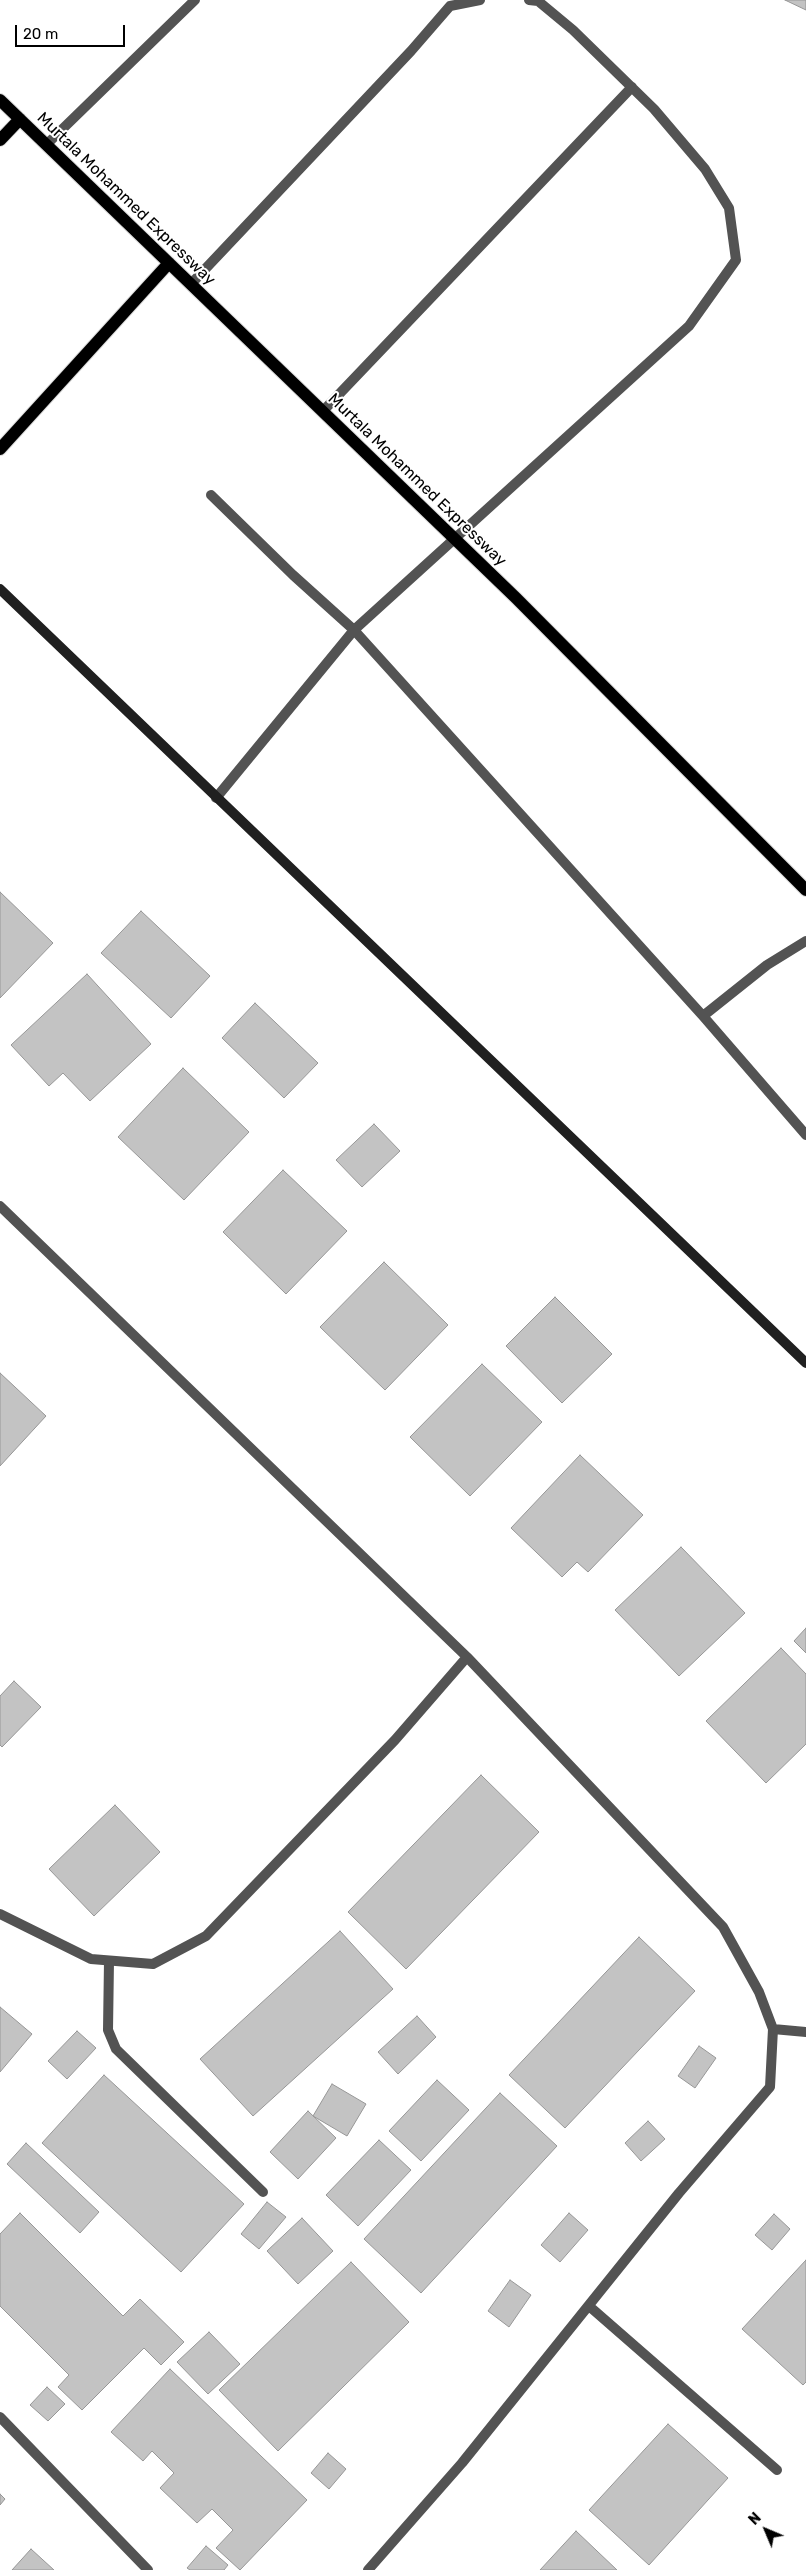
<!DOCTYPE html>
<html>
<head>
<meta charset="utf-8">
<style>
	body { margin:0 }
	#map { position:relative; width:806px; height:2570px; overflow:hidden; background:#fff; font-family:Rubik,sans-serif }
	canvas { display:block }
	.north { position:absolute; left:741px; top:2505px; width:50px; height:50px; -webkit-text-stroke:4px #fff; paint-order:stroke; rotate:315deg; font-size:14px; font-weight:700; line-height:20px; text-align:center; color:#000 }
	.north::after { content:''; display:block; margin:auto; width:18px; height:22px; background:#000; clip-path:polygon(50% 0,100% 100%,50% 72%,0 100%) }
	.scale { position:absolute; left:15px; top:25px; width:110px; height:22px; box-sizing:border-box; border:2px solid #000; border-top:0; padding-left:6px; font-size:15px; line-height:18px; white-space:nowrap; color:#000; -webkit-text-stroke:4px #fff; paint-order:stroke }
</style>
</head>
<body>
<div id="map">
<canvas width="806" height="2570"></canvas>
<div class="north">N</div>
<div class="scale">20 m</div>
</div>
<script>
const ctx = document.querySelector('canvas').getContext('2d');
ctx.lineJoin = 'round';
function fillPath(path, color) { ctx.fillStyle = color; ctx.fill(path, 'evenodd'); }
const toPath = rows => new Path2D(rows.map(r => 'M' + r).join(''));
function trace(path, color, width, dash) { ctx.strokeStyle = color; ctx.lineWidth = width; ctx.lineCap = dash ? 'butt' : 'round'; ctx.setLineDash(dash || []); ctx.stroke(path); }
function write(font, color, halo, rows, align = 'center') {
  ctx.font = font + ' Rubik,sans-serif'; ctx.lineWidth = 4; ctx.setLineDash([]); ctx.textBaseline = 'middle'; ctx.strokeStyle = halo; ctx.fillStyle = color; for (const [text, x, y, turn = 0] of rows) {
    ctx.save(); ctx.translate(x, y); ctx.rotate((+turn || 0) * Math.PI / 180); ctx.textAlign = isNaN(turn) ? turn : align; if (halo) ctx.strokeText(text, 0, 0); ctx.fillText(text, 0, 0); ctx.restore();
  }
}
const building = toPath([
	[785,0,806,0,806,10,785,0],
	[0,892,53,943,0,998,0,892],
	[141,911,210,976,171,1018,101,953,141,911],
	[87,974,151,1044,90,1101,63,1073,49,1086,11,1045,87,974],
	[255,1003,318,1063,284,1098,222,1038,255,1003],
	[183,1068,249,1132,184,1200,118,1137,183,1068],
	[374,1124,400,1151,362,1187,336,1160,374,1124],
	[283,1170,347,1231,286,1294,223,1232,283,1170],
	[384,1262,448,1325,385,1390,320,1327,384,1262],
	[555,1297,612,1354,562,1403,506,1346,555,1297],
	[482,1364,542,1422,470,1496,410,1437,482,1364],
	[0,1373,46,1416,0,1466,0,1373],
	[580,1455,643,1515,588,1572,577,1562,562,1577,511,1528,580,1455],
	[681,1547,745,1613,679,1676,615,1610,681,1547],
	[806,1628,806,1653,794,1641,806,1628],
	[781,1648,806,1674,806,1744,766,1783,706,1721,781,1648],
	[14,1681,41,1707,2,1747,0,1745,0,1696,14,1681],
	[481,1775,539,1832,406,1969,348,1912,481,1775],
	[115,1805,160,1852,94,1916,49,1869,115,1805],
	[340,1931,393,1989,253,2116,200,2059,340,1931],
	[639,1937,695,1991,565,2128,509,2075,639,1937],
	[0,2007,32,2034,0,2072,0,2007],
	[417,2016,436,2037,398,2074,378,2052,417,2016],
	[77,2031,96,2048,67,2079,48,2061,77,2031],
	[699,2046,716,2058,695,2088,678,2076,699,2046],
	[104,2075,244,2204,181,2272,42,2143,104,2075],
	[437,2080,469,2110,421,2161,389,2131,437,2080],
	[332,2084,366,2104,347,2136,313,2116,332,2084],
	[500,2093,557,2146,421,2293,364,2239,500,2093],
	[308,2111,336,2138,298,2179,270,2152,308,2111],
	[648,2121,665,2139,641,2161,625,2143,648,2121],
	[379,2140,411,2170,358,2226,326,2195,379,2140],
	[26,2143,99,2212,80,2233,7,2164,26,2143],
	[267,2202,286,2217,259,2249,241,2234,267,2202],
	[20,2213,123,2316,140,2299,184,2342,161,2365,144,2348,82,2410,58,2387,69,2375,0,2306,0,2234,20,2213],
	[569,2213,588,2230,560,2262,541,2245,569,2213],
	[774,2214,790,2229,772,2250,755,2235,774,2214],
	[302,2218,333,2251,298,2284,267,2251,302,2218],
	[806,2260,806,2382,803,2385,742,2329,806,2260],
	[351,2262,409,2322,278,2451,219,2390,351,2262],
	[510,2280,531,2295,509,2327,488,2311,510,2280],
	[209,2332,240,2364,208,2394,177,2362,209,2332],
	[170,2369,307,2500,240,2570,216,2548,233,2530,212,2509,197,2523,160,2488,174,2473,152,2451,143,2461,111,2432,170,2369],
	[47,2387,65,2404,48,2421,30,2405,47,2387],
	[668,2424,728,2478,649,2565,589,2510,668,2424],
	[328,2453,346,2469,329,2489,311,2473,328,2453],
	[0,2494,5,2499,0,2505,0,2494],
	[576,2531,617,2570,540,2570,576,2531],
	[206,2546,228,2565,224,2570,190,2570,187,2568,206,2546],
	[31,2549,54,2570,12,2570,31,2549]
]);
fillPath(building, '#c3c3c3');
trace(building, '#979797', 1);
const primary = toPath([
	[0,100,516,598,806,890],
	[0,140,20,119],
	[0,449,169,263]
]);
trace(primary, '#dbdbdb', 14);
trace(toPath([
	[47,144,195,0],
	[191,284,411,51,450,6,480,0],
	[323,411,632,87],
	[211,495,293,575,354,630,703,1016,806,1135],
	[216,798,354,630,689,326,736,260,729,208,705,169,654,109,573,30,538,1,529,0],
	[703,1016,767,965,806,941],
	[109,1961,108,2030,116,2049,263,2192]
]), '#535353', 10);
trace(toPath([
	[0,1206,467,1657,723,1927,759,1992,773,2029,770,2087,679,2193,462,2463,368,2570],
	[0,1914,91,1959,153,1964,206,1936,395,1740,467,1657],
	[773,2029,806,2032],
	[589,2306,777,2470],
	[0,2417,148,2570]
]), '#535353', 10);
trace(toPath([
	[0,589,806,1363]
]), '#202020', 10);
trace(primary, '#000', 12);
write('16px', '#000', '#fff', [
	["Murtala Mohammed Expressway",126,199,44],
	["Murtala Mohammed Expressway",417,480,44]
]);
</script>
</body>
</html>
